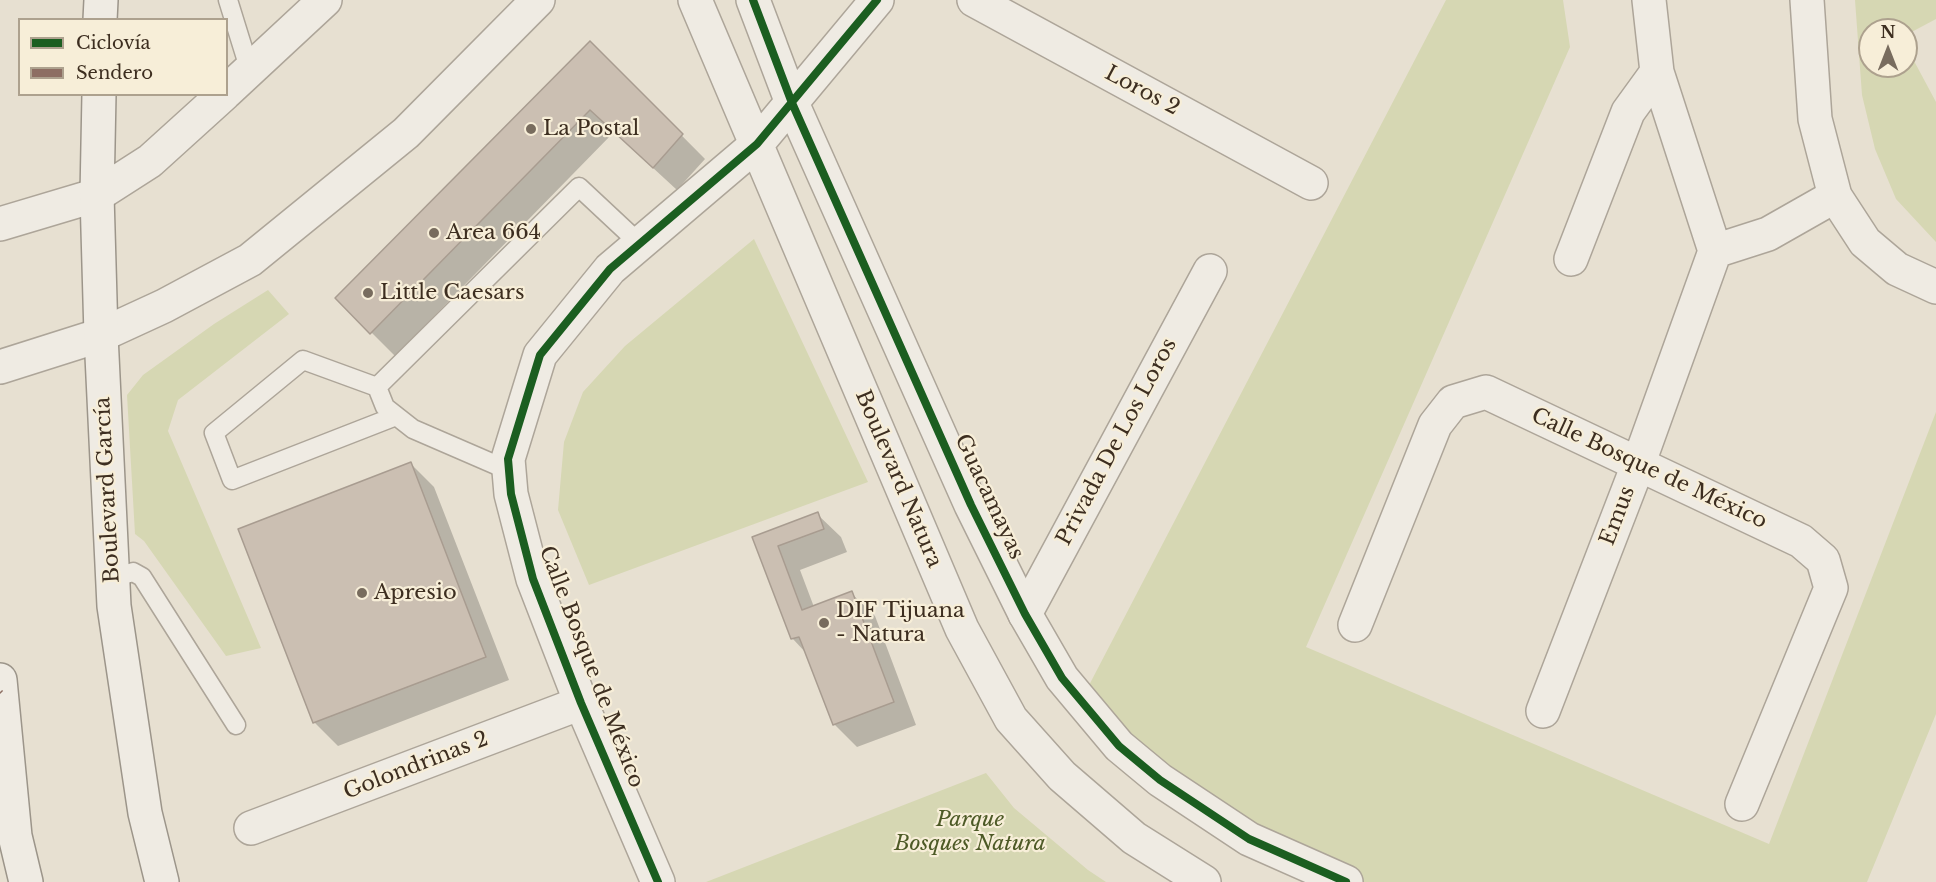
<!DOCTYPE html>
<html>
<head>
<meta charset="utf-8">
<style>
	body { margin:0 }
	#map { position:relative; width:1936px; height:882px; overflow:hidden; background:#e7e0d1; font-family:"Libre Baskerville",serif }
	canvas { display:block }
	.legend { position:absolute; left:18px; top:18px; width:210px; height:78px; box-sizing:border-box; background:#f7eed8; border:2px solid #ada18e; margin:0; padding:8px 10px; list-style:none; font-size:18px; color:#3d2e20 }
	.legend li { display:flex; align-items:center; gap:12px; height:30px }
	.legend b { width:30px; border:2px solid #ada18e }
	.north { position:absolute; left:1858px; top:18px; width:60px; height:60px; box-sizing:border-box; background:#f7eed8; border:2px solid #ada18e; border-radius:50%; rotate:0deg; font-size:16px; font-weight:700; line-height:24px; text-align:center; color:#3d2e20 }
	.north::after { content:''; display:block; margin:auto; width:21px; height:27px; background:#786c5e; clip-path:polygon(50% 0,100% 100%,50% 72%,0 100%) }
</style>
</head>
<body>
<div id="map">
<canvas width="1936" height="882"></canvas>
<ul class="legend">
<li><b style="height:8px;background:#1b5e20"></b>Ciclovía</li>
<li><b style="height:8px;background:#8d6e63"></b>Sendero</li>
</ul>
<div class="north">N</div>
</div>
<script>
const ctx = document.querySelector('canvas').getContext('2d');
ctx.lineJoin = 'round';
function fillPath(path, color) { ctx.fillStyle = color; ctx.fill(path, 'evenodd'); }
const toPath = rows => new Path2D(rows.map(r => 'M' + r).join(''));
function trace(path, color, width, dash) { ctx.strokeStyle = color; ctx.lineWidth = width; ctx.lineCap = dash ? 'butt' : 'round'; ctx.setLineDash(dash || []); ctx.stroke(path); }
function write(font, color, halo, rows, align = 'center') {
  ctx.font = font + ' "Libre Baskerville",serif'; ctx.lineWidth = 4.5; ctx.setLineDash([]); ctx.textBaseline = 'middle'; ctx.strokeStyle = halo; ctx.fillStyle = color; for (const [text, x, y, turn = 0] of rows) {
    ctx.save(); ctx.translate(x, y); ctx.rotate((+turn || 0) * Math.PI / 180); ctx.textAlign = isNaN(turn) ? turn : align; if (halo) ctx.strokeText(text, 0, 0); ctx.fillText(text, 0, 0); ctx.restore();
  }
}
fillPath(toPath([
	[1446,0,1563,0,1570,47,1306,647,1769,844,1936,412,1936,714,1867,882,1346,882,1160,780,1086,691],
	[1855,0,1936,0,1936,19,1906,35,1906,30,1870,30,1870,66,1906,66,1906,46,1936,102,1936,242,1896,199,1875,149,1862,95],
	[754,239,868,482,589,585,558,510,564,442,583,392,625,346],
	[268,290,289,314,178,400,168,431,261,648,226,656,144,541,135,534,127,395,143,375,214,324],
	[986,773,1014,808,1088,870,1106,882,706,882]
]), '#d6d7b3');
fillPath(toPath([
	[590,43,705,159,677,190,614,132,395,356,337,298],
	[411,464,434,487,509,680,338,746,314,722],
	[817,514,841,537,847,552,800,570,814,607,851,593,875,616,916,725,857,747,834,724,807,654,792,638,754,538]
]), '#0003');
const building = toPath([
	[590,41,683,134,653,168,590,110,370,334,335,298,590,41],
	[411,462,486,657,313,723,238,529,411,462],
	[818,512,824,529,778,546,802,610,852,591,894,702,833,725,799,637,791,639,752,537,818,512]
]);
fillPath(building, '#cbbfb2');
trace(building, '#a89c90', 1.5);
const service = toPath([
	[228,0,250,71],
	[377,387,303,360,214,433,232,480,396,416],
	[510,471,413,429,385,407,377,387,579,187,640,244],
	[114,589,123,575,133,572,142,577,236,725]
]);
const minor = toPath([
	[974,0,1311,183],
	[1649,0,1657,72,1715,251],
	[1715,251,1768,234,1835,196],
	[1571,259,1628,112,1657,72],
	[1025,614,1210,271],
	[1355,625,1435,425,1453,402,1486,392,1801,541,1823,560,1831,588,1742,804],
	[1543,711,1638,465,1715,251],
	[251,828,581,703]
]);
const tertiary = toPath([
	[695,0,962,629,1011,719,1062,776,1134,838,1204,882],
	[753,0,792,103,971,505,1025,614,1062,678,1119,746,1160,780,1249,839,1346,882],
	[1807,0,1815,119,1835,196,1865,242,1897,269,1936,287],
	[226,92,325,0],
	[0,224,97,195,150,161,224,94],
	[0,367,101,335,164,306,250,260,406,133,538,0],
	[658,882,581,703,533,579,511,494,508,459,540,355,610,269,757,144,877,0]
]);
const secondary = toPath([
	[100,20,101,0],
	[99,94,97,195,101,335,114,606,145,813,162,882],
	[0,680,15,836,26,882]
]);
trace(service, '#ada599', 21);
trace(minor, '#ada599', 36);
trace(tertiary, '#ada599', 36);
trace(secondary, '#9c958a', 36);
trace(service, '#efebe3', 18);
trace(minor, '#efebe3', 33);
trace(tertiary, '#efebe3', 33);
trace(secondary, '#efebe3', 33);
trace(toPath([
	[0,692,1,693]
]), '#8d6e63', 6, [12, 6]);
trace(toPath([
	[753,0,792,103,971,505,1025,614,1062,678,1119,746,1160,780,1249,839,1346,882],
	[658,882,581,703,533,579,511,494,508,459,540,355,610,269,757,144,877,0]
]), '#1b5e20', 8);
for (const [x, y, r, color] of [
	[531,129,6,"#786c5e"],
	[434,233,6,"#786c5e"],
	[368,293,6,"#786c5e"],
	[362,593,6,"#786c5e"],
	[824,623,6,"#786c5e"]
]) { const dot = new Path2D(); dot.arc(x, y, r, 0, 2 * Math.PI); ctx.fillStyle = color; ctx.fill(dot); trace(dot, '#f7eed8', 2); }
write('21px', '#3d2e20', '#f7eed8', [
	["Loros 2",1142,91,28],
	["Privada De Los Loros",1117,442,-62],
	["Calle Bosque de México",1649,469,25],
	["Boulevard Natura",898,479,67],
	["Boulevard García",108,490,-93],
	["Guacamayas",989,497,65],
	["Emus",1618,516,-69],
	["Calle Bosque de México",591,667,69],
	["Golondrinas 2",416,766,-21]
]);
write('21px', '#3d2e20', '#f7eed8', [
	["La Postal",543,129],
	["Area 664",446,233],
	["Little Caesars",380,293],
	["Apresio",374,593],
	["DIF Tijuana",836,611],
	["- Natura",836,635]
], 'left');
write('italic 21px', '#4d5a26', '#f7eed8', [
	["Parque",970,820],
	["Bosques Natura",970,844]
]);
</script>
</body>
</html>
